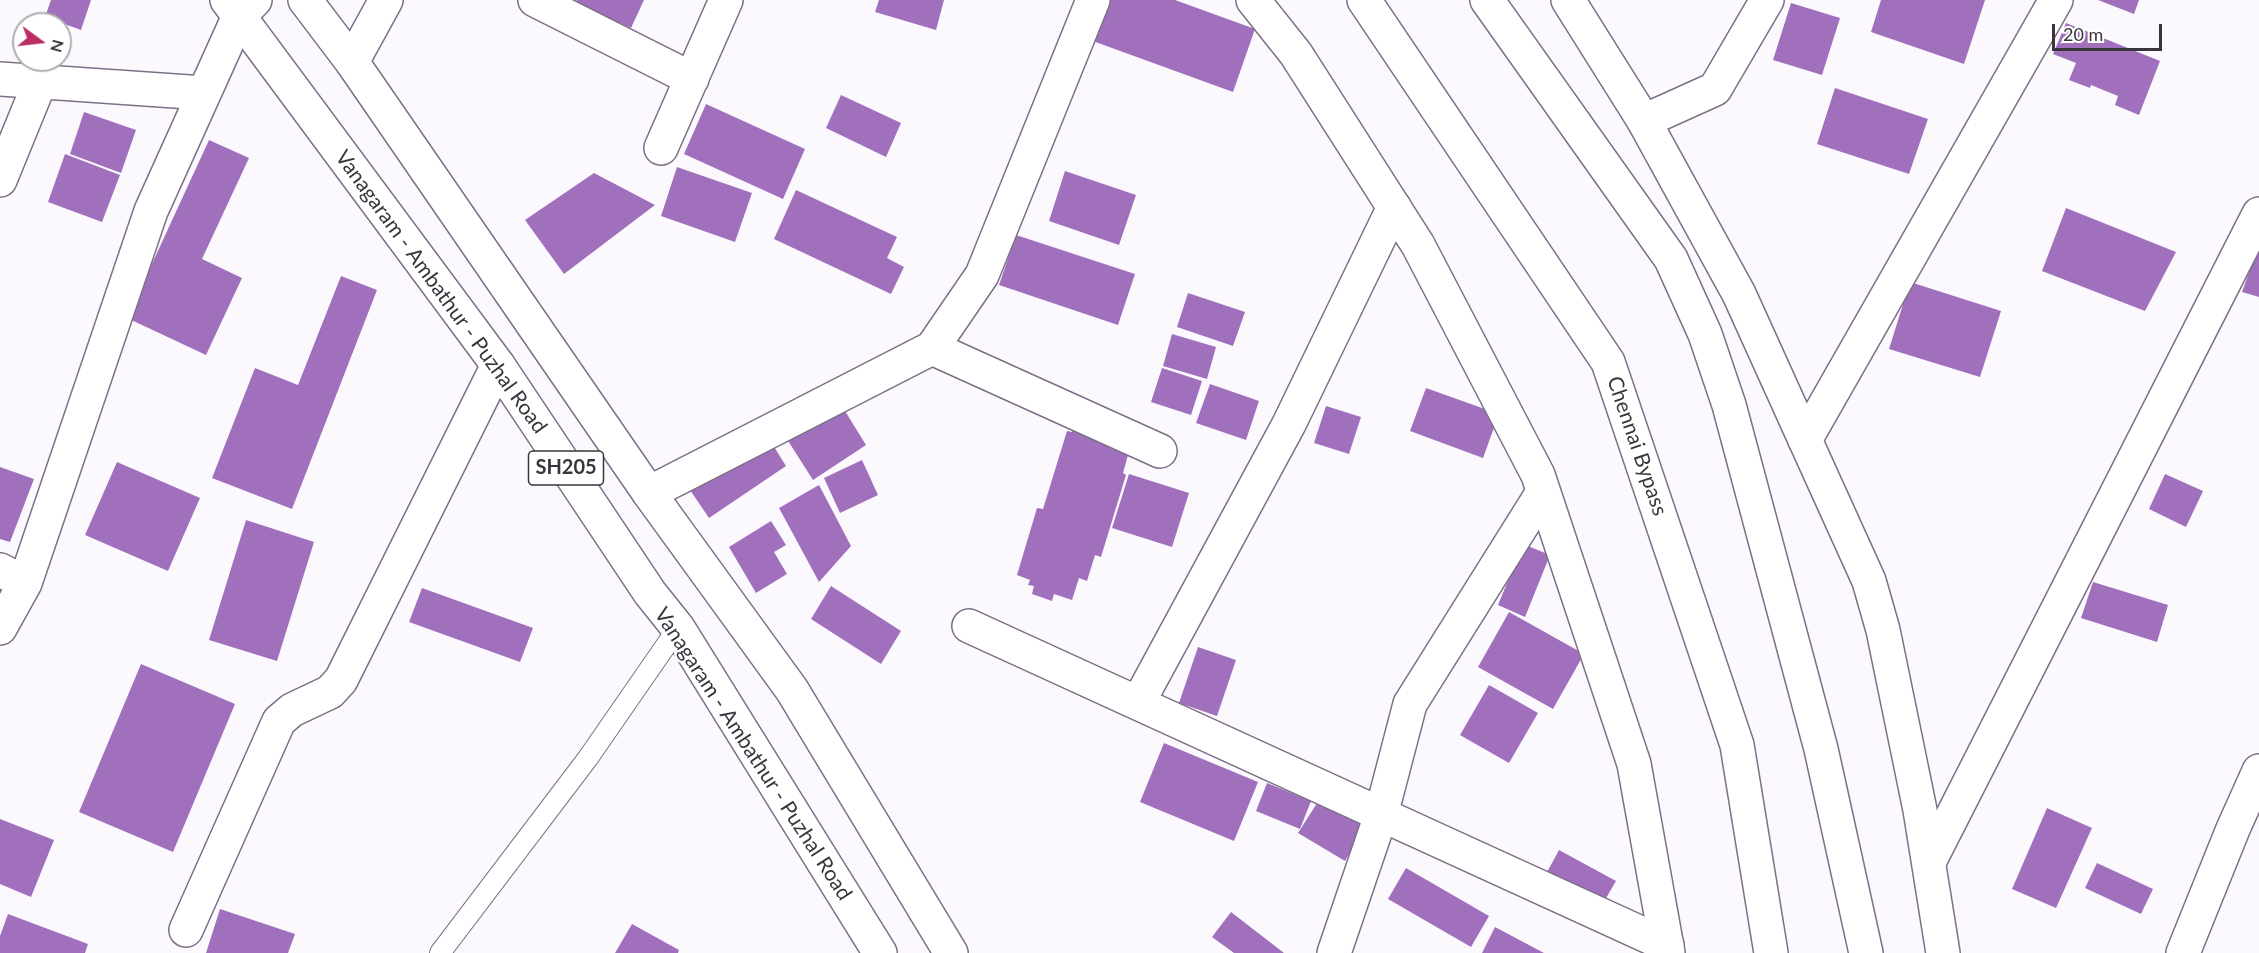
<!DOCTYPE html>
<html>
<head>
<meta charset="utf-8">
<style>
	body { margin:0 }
	#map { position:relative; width:2259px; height:953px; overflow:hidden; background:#fcf9fe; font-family:Lato,sans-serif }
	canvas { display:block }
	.north { position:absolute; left:12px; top:12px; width:60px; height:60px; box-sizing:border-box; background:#fff; border:2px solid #b0aeb1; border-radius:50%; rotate:105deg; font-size:16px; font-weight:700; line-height:24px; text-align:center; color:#3a343d }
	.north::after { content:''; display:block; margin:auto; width:21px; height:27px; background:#ba2e65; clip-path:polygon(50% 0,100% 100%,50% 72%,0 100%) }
	.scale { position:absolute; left:2052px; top:24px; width:110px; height:27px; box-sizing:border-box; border:3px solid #3a343d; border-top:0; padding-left:8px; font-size:18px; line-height:21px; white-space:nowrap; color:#3a343d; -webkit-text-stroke:4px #fff; paint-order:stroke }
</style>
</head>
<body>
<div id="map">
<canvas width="2259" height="953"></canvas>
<div class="north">N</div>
<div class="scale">20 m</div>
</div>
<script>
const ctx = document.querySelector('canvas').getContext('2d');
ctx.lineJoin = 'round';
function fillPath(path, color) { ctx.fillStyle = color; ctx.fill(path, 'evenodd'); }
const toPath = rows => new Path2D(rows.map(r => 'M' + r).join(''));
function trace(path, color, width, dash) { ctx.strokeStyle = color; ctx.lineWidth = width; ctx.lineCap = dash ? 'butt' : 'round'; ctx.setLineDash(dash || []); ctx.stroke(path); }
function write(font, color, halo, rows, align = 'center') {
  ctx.font = font + ' Lato,sans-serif'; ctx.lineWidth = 5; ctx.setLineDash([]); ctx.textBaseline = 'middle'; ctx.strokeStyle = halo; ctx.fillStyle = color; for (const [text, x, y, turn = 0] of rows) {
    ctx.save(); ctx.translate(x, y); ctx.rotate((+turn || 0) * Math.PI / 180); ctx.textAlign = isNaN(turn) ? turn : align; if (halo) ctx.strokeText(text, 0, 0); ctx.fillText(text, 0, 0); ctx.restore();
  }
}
fillPath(toPath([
	[51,0,91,0,81,30,45,17],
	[577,0,644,0,631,28,575,3],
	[879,0,944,0,936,30,875,12],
	[1104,0,1175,0,1255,29,1233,92,1090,40],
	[1881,0,1985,0,1964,64,1871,32],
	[2098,0,2139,0,2134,14],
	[1791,3,1840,18,1822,75,1773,60],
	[2066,23,2160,61,2139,115,2115,105,2118,96,2091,85,2090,88,2069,80,2076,63,2053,54],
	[1835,88,1928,119,1909,174,1817,144],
	[841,95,901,123,886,157,826,128],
	[706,104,805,149,783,199,684,154],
	[84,112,136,130,121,173,70,154],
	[209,140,249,158,202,259,242,278,206,355,127,318],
	[65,154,120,175,102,222,48,202],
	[677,167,752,193,735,242,661,216],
	[1065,171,1136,195,1119,245,1049,221],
	[594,173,655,205,564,274,525,220],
	[796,190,897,237,887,258,904,267,891,294,774,239],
	[2066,208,2176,252,2145,311,2042,271],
	[1016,235,1135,274,1118,325,999,285],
	[2259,244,2259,297,2242,292],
	[341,276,377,290,292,509,212,478,255,368,298,385],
	[1910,282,2001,311,1980,377,1889,349],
	[1188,293,1245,312,1233,346,1177,327],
	[1172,334,1216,347,1207,379,1163,366],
	[1162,368,1202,381,1191,415,1151,402],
	[1210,384,1259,401,1246,440,1196,423],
	[1426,388,1499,414,1483,458,1410,431],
	[837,398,866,445,813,480,783,433],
	[1326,406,1361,417,1349,454,1314,443],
	[1075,423,1132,441,1123,473,1126,475,1101,557,1095,555,1087,581,1079,578,1072,600,1054,594,1052,601,1032,594,1034,586,1028,585,1030,580,1017,575,1037,508,1043,509,1067,431,1072,432],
	[768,437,786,466,709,518,690,490],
	[862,460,878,495,840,513,824,478],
	[117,462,200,498,168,571,85,535],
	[0,467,34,479,10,542,0,539],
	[1129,474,1189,493,1172,547,1112,528],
	[2165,474,2203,491,2186,527,2149,509],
	[819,485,851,546,819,582,779,508],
	[246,520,314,542,277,661,209,640],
	[771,521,786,545,774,552,787,574,756,593,729,547],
	[1523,544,1550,555,1525,617,1498,605],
	[2093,582,2168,605,2157,642,2081,618],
	[831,586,901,631,881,664,811,619],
	[422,588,533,628,520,662,409,622],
	[1509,612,1584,654,1553,709,1478,667],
	[1198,647,1236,660,1217,716,1179,703],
	[141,664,235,704,173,852,79,812],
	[1489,685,1538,713,1509,763,1460,735],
	[1164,743,1258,782,1234,841,1140,802],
	[1267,783,1311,801,1300,829,1256,811],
	[1319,800,1365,827,1345,861,1298,833],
	[2047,808,2092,828,2056,908,2012,889],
	[0,819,54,840,31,897,0,884],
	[1559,850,1616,881,1602,905,1546,874],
	[2097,863,2153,889,2141,914,2085,888],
	[1406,868,1489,916,1471,947,1388,899],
	[220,909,295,934,288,953,206,953],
	[1231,912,1284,953,1234,953,1212,937],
	[8,914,88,944,85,953,0,953,0,936],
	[632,924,679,950,678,953,615,953],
	[1495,927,1544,953,1482,953]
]), '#a170bd');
const service = toPath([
	[440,953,588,758,678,628]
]);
const minor = toPath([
	[535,0,692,79],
	[352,62,386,0],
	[0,79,204,93],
	[1644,121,1715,89,1767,0],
	[661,148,726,0],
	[0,180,40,82],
	[932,348,1160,451],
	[1805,440,2056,0],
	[649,493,932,348,982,275,1093,0],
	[0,570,25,583],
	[969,626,1667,945],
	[0,628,25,583,151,211,239,16,255,0],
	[1138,703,1289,424,1394,207],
	[1929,862,2259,214],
	[186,930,279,721,292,710,330,692,341,680,498,365],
	[1334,953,1381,815,1410,704,1543,492],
	[2183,953,2233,829,2259,771]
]);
const tertiary = toPath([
	[1253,0,1296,54,1418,245,1538,475,1634,764,1668,953],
	[1568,0,1644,121,1739,294,1869,581,1883,630,1920,810,1943,953]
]);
const primary = toPath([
	[227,0,498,365,650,593,678,628,880,953],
	[305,0,352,62,649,493,792,690,951,953]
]);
const trunk = toPath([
	[1364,0,1608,362,1737,745,1771,953],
	[1487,0,1671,259,1705,334,1729,405,1821,749,1866,953]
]);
trace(service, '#7d7086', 22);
trace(minor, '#7d7086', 36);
trace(tertiary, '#7d7086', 36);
trace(primary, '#7d7086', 36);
trace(trunk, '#7d7086', 36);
trace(service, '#fff', 20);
trace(minor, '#fff', 33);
trace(tertiary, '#fff', 33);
trace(primary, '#fff', 33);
trace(trunk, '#fff', 33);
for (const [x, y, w] of [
	[566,468,75]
]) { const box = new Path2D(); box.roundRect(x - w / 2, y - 17, w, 34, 4.5); ctx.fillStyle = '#fff'; ctx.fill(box); trace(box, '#3a343d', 1.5); }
write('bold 20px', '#3a343d', null, [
	["SH205",566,468]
]);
write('21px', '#3a343d', '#fff', [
	["Vanagaram - Ambathur - Puzhal Road",441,292,54],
	["Chennai Bypass",1637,446,71],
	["Vanagaram - Ambathur - Puzhal Road",753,754,57]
]);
</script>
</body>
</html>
